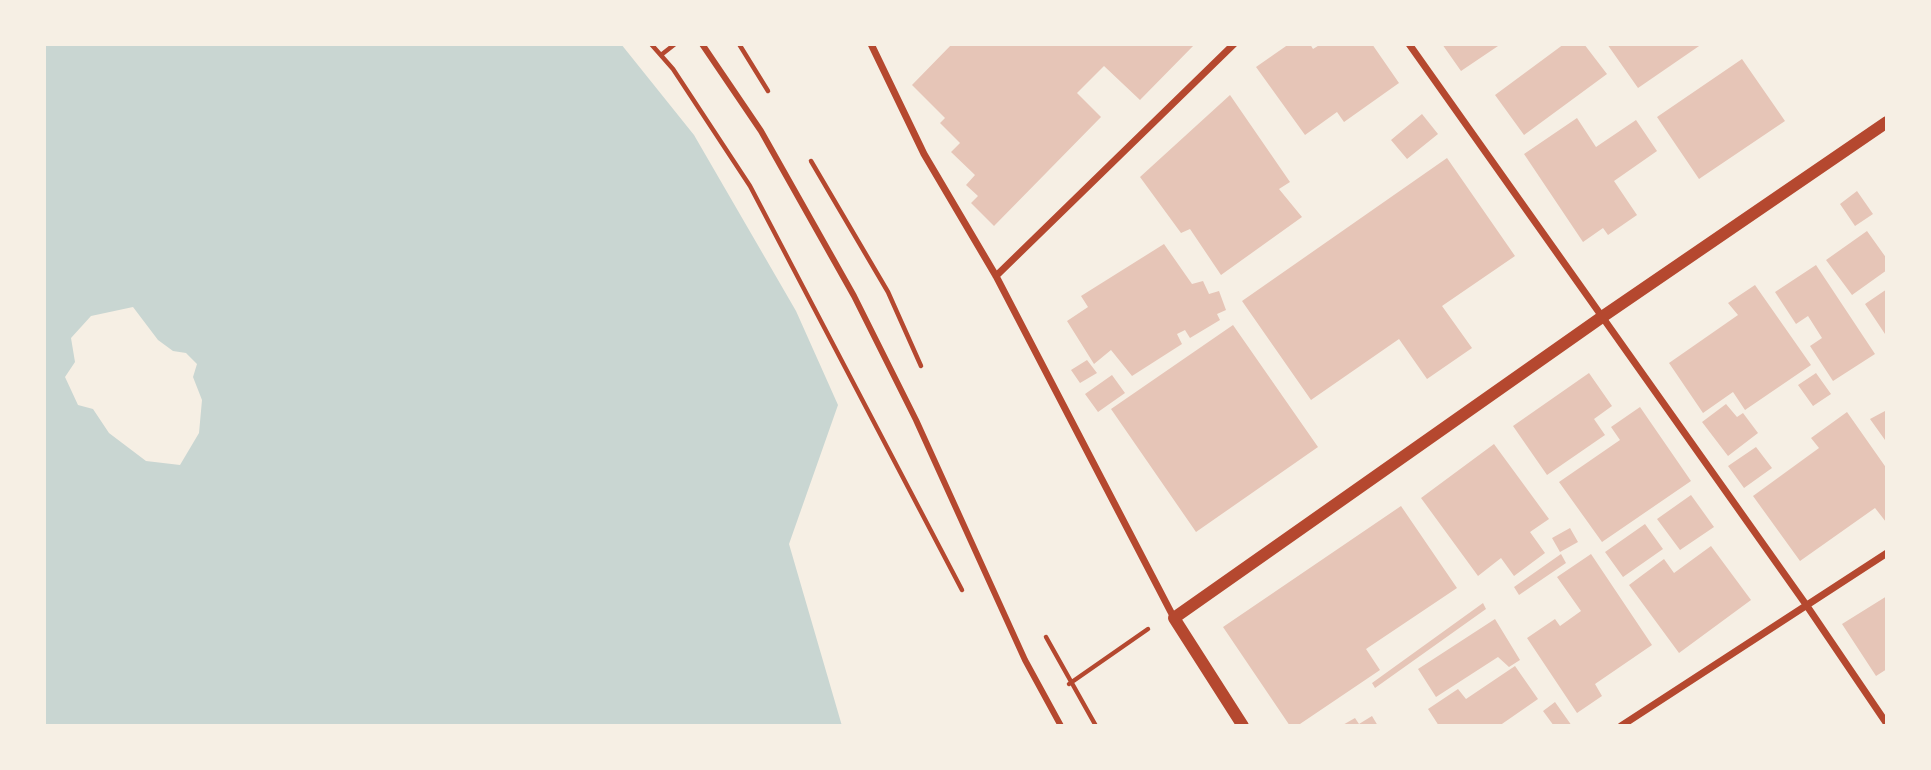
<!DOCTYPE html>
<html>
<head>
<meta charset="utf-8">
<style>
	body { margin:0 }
	#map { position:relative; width:1931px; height:770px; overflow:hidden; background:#f6efe4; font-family:"PT Sans Narrow",sans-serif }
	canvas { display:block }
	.frame { position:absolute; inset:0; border:46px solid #f6efe4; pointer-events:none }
</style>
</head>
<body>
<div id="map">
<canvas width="1931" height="770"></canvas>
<div class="frame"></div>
</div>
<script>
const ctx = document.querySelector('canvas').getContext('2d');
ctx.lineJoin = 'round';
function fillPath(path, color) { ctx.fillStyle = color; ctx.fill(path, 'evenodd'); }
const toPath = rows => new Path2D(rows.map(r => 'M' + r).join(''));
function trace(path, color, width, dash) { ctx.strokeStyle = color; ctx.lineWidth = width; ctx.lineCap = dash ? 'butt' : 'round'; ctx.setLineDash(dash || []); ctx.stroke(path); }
fillPath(toPath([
	[44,44,621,44,694,135,796,311,838,405,789,544,842,726,44,726],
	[133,307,158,340,173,351,186,353,197,364,193,377,202,400,199,433,180,465,146,461,109,433,93,409,78,405,65,377,75,362,71,338,91,316]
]), '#c9d6d2');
fillPath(toPath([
	[952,44,1195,44,1140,100,1104,66,1077,93,1101,117,994,226,971,203,978,196,966,185,975,175,951,152,960,143,940,123,945,118,912,85],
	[1289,44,1310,44,1313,49,1321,44,1372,44,1399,83,1344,122,1337,112,1305,135,1256,67],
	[1442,44,1501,44,1461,71],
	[1564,44,1584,44,1607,74,1524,135,1495,95],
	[1607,44,1702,44,1638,88],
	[1742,59,1785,121,1699,179,1657,117],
	[1230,95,1290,182,1279,189,1302,217,1221,275,1190,229,1181,233,1140,177],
	[1422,114,1438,134,1407,159,1391,140],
	[1577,118,1596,147,1636,120,1657,151,1614,181,1637,215,1608,235,1603,228,1583,242,1524,154],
	[1447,158,1515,256,1442,306,1472,348,1427,379,1399,339,1311,400,1242,301],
	[1857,191,1873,214,1855,226,1840,204],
	[1867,231,1887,259,1887,270,1852,295,1826,260],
	[1164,244,1192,284,1203,281,1209,294,1219,291,1226,310,1217,314,1220,320,1190,338,1185,330,1177,334,1182,344,1132,376,1111,350,1094,364,1067,321,1088,307,1081,296],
	[1816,265,1875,354,1833,381,1810,346,1822,338,1808,316,1796,324,1775,292],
	[1755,285,1811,365,1745,410,1733,392,1703,413,1669,363,1738,315,1728,303],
	[1887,289,1887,337,1865,304],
	[1233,325,1318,447,1196,532,1111,409],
	[1087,360,1097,373,1080,383,1071,370],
	[1589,373,1612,406,1594,419,1605,435,1547,475,1513,426],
	[1816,373,1831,394,1813,406,1798,385],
	[1112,375,1125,393,1098,412,1085,394],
	[1726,404,1737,417,1743,413,1758,433,1728,456,1702,422],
	[1640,407,1691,481,1602,542,1559,482,1620,440,1611,427],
	[1885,411,1887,414,1887,439,1885,440,1870,419],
	[1847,412,1887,469,1887,521,1886,522,1875,508,1800,561,1753,496,1819,448,1811,438],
	[1494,444,1549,519,1530,532,1545,553,1514,576,1501,558,1478,576,1421,498],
	[1756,447,1772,468,1744,488,1728,466],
	[1691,495,1714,527,1680,550,1657,519],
	[1401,506,1457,588,1366,649,1380,670,1297,726,1290,726,1223,627],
	[1645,524,1663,549,1623,577,1605,552],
	[1570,528,1578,542,1560,552,1552,538],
	[1711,546,1751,600,1679,653,1629,585,1664,559,1674,573],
	[1561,554,1566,563,1519,595,1514,587],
	[1591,554,1652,645,1595,684,1602,696,1577,713,1527,638,1555,619,1560,626,1581,611,1557,577],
	[1887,596,1887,669,1876,676,1842,624],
	[1483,603,1486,609,1375,688,1372,683],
	[1495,619,1520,660,1509,667,1498,657,1436,697,1418,669],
	[1515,666,1538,699,1499,726,1439,726,1428,709,1458,689,1466,699],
	[1555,702,1572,726,1554,726,1543,711],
	[1372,716,1378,726,1341,726,1355,718,1359,724]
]), '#e6c5b7');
trace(toPath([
	[651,44,673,69,750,186,962,590],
	[739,44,768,91],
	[661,55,675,44],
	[811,161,888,292,921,366],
	[1046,637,1096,726],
	[1069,684,1148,629]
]), '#b5482f', 4.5);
trace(toPath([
	[702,44,761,131,854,296,916,420,1025,660,1061,726]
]), '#b5482f', 6);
trace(toPath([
	[871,44,924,154,996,276,1174,618],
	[1409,44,1807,606,1887,724],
	[996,276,1234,44],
	[1621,726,1887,553]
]), '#b5482f', 7);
trace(toPath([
	[1243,726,1174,618,1602,317,1887,122]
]), '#b5482f', 12);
</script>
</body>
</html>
